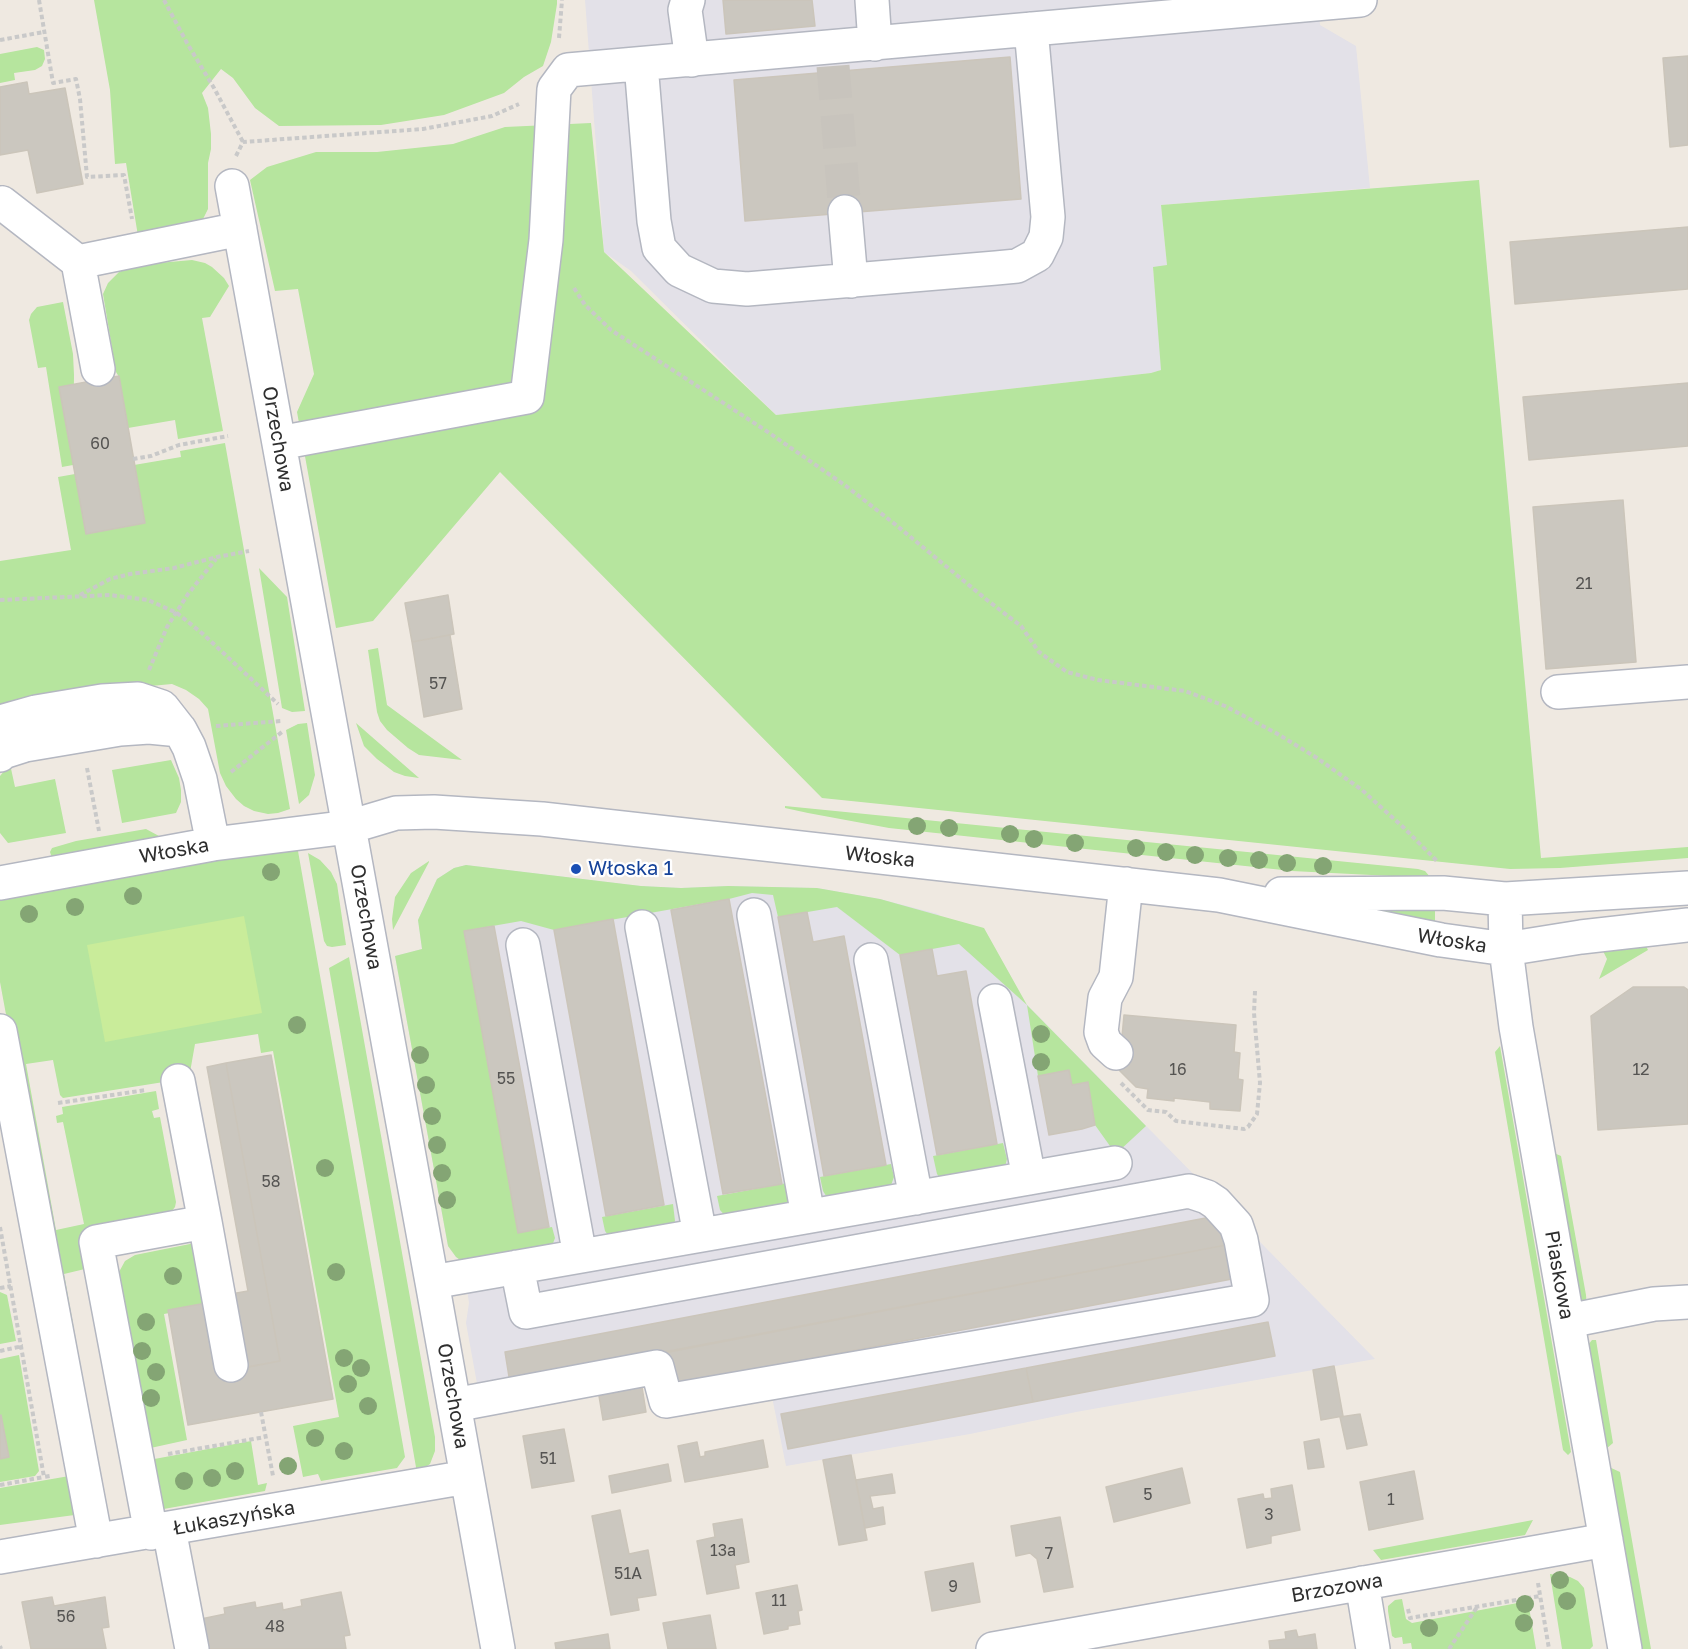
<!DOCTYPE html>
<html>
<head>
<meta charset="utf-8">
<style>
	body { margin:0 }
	canvas { display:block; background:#efe9e1 }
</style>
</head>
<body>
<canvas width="1688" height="1649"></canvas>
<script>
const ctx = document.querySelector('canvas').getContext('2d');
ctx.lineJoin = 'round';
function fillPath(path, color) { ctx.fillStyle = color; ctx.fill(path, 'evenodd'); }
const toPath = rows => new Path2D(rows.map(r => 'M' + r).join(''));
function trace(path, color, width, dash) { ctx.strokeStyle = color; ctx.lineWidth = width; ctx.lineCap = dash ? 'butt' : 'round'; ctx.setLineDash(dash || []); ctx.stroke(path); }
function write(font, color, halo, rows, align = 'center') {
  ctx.font = font + ' "Golos Text",sans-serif'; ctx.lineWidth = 4.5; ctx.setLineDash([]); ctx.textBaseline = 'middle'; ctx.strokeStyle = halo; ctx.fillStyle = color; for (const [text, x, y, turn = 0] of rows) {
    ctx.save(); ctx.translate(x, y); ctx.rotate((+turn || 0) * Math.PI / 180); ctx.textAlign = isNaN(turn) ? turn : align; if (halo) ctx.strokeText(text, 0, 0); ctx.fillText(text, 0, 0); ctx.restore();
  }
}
fillPath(toPath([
	[585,0,1318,0,1320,25,1356,46,1370,188,1161,205,1167,265,1153,268,1162,370,1151,373,776,415,631,271,604,252],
	[466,865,641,886,681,888,728,886,817,888,880,899,938,914,1375,1359,1076,1412,970,1434,786,1466,771,1392,643,1379,478,1389,466,1323,469,1303,463,1262,456,1257,448,1246,395,956,422,949,418,920,437,879,454,868]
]), '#e3e1e8');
fillPath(toPath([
	[94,0,557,0,557,4,551,42,543,66,524,77,504,93,444,115,381,125,279,126,255,108,233,78,221,69,202,93,208,108,211,134,211,149,208,163,208,209,203,219,188,228,138,236,126,163,115,164,110,90],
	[37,47,44,50,45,59,42,66,35,70,14,73,15,80,0,83,0,54],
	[591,123,604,252,776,415,1151,373,1161,370,1153,267,1167,265,1161,205,1479,180,1541,858,1688,847,1688,858,1560,868,1510,869,822,798,500,472,373,621,336,628,297,412,314,374,298,289,275,291,250,180,267,167,316,152,377,152,453,144,505,127],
	[192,260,205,263,212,267,224,278,229,286,210,317,202,318,223,431,178,439,175,420,128,428,119,377,116,372,103,294,108,283,119,272,136,265],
	[63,302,73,354,74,375,73,465,62,467,46,367,38,368,29,320,31,314,37,307],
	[225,443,290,809,278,813,268,814,254,811,244,806,236,799,226,786,220,773,208,709,199,699,186,690,172,684,129,688,0,710,0,561,71,550,58,477,75,474,86,534,144,523,134,465,181,457,180,451],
	[259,568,287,597,305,711,292,712,282,708],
	[378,648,387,705,462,760,419,755,408,748,387,730,380,721,377,712,368,650],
	[307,723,315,775,309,795,299,804,286,730,298,724],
	[356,723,419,778,405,776,394,772,377,759,364,746],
	[171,760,179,778,181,790,181,802,176,813,122,823,112,770],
	[10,764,15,787,55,779,66,833,8,843,0,833,0,776],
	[785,806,1418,869,1425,871,1431,878,1292,871,889,828,808,813,785,808],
	[146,829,159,836,149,841,52,858,50,852,52,848,76,841],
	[288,849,298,851,405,1457,397,1468,321,1481,318,1474,303,1477,293,1426,339,1417,273,1051,261,1053,258,1034,195,1044,189,1078,63,1098,60,1095,53,1060,26,1064,56,1230,84,1224,63,1122,57,1123,56,1116,63,1114,62,1107,156,1091,159,1109,152,1111,154,1118,160,1117,176,1202,175,1207,171,1212,156,1220,83,1233,89,1268,64,1274,107,1512,98,1513,0,982,0,897,275,850],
	[308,853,320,860,331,872,337,884,346,945,332,947,327,946,324,941],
	[429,861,429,862,393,930,392,919,395,897,411,873],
	[466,865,641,886,681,888,728,886,817,888,880,899,984,928,1027,1005,1146,1126,1119,1151,1115,1153,1095,1125,1088,1082,1072,1085,1069,1071,1038,1076,1027,1005,959,944,900,955,837,907,778,917,773,895,752,893,729,899,554,930,521,921,464,931,518,1232,552,1227,555,1238,552,1246,463,1262,456,1257,448,1246,395,956,422,949,418,920,437,879,454,868],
	[1361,907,1435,908,1435,922],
	[1646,946,1648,950,1599,979,1607,959,1602,949],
	[349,957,435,1437,435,1451,430,1464,417,1473,329,968],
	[1500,1046,1571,1452,1568,1455,1563,1450,1495,1052],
	[1003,1143,1007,1159,1005,1167,940,1178,937,1174,933,1156],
	[1554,1153,1561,1156,1586,1295,1587,1308,1580,1301],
	[891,1164,894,1177,890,1188,828,1199,823,1191,820,1177],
	[787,1183,789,1197,786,1206,727,1218,720,1210,717,1196],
	[673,1204,675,1221,672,1227,608,1235,605,1231,602,1217],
	[200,1242,212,1305,164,1314,187,1440,146,1449,116,1285,119,1272,125,1261,135,1255],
	[0,1292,7,1295,16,1341,0,1344],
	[1592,1340,1596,1340,1613,1443,1606,1449,1588,1345],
	[19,1355,39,1471,35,1476,0,1482,0,1459,9,1457,1,1416,0,1416,0,1359],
	[251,1441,258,1485,267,1483,265,1491,158,1510,149,1460],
	[1609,1467,1620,1472,1651,1649,1641,1649],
	[75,1475,82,1514,0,1525,0,1488],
	[1533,1520,1525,1535,1381,1560,1373,1550],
	[1550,1574,1570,1577,1578,1581,1584,1588,1593,1646,1590,1649,1562,1649],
	[1402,1599,1406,1619,1412,1623,1528,1601,1536,1649,1412,1649,1411,1643,1403,1644,1402,1637,1395,1638,1392,1636,1388,1611,1388,1606,1395,1600]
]), '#b6e59e');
fillPath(toPath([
	[244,916,262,1013,105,1042,87,945]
]), '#c9ec9a');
const building = toPath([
	[723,0,812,0,815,26,726,34,723,0],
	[1688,56,1688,145,1670,147,1663,58,1688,56],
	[1010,57,1021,199,745,221,734,80,1010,57],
	[27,82,29,94,65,88,83,184,37,193,28,150,0,155,0,87,27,82],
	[1688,227,1688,289,1515,304,1510,242,1688,227],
	[119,376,145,523,86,534,59,387,119,376],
	[1688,383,1688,446,1529,460,1523,397,1688,383],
	[1623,500,1636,662,1546,669,1533,507,1623,500],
	[448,595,454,634,412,642,405,603,448,595],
	[450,635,462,709,424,717,412,642,450,635],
	[729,899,782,1184,723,1194,671,910,729,899],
	[807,912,813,942,844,936,886,1165,824,1176,778,917,807,912],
	[613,919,664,1205,606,1216,554,930,613,919],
	[494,926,549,1227,518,1233,464,931,494,926],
	[932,949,937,976,966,971,997,1144,937,1155,900,955,932,949],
	[1633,987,1684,987,1688,990,1688,1124,1598,1130,1591,1016,1633,987],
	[1124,1015,1236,1025,1234,1052,1240,1053,1238,1079,1243,1080,1240,1111,1210,1109,1210,1102,1174,1098,1174,1101,1147,1098,1148,1089,1136,1087,1109,1060,1121,1048,1124,1015],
	[271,1055,333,1399,188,1425,168,1310,212,1302,224,1371,280,1361,226,1063,271,1055],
	[226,1063,280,1361,244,1368,231,1294,248,1291,207,1067,226,1063],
	[1069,1070,1072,1085,1088,1082,1095,1125,1082,1129,1049,1135,1038,1076,1069,1070],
	[1216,1216,1226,1245,548,1374,510,1383,505,1352,1216,1216],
	[1226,1245,1232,1279,670,1385,664,1353,1226,1245],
	[1268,1322,1275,1356,1033,1402,1026,1368,1268,1322],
	[1334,1366,1343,1416,1321,1420,1313,1370,1334,1366],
	[1026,1368,1033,1402,788,1449,781,1414,1026,1368],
	[642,1387,646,1412,603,1420,599,1396,642,1387],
	[1360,1414,1367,1445,1347,1449,1340,1417,1360,1414],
	[1,1415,9,1457,0,1459,0,1416,1,1415],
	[564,1429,574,1481,532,1488,523,1436,564,1429],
	[1319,1439,1324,1467,1308,1469,1304,1442,1319,1439],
	[763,1440,768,1467,685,1482,678,1446,697,1442,700,1457,705,1456,705,1452,763,1440],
	[851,1455,867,1540,839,1545,823,1460,851,1455],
	[668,1464,671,1481,612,1493,609,1476,668,1464],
	[1182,1468,1190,1503,1114,1522,1106,1487,1182,1468],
	[1414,1471,1423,1519,1369,1530,1360,1482,1414,1471],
	[892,1474,895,1493,870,1496,873,1509,883,1507,885,1524,865,1528,856,1480,892,1474],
	[1292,1485,1300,1530,1271,1536,1271,1543,1247,1548,1238,1499,1263,1494,1264,1499,1272,1498,1271,1489,1292,1485],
	[620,1510,629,1554,648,1550,656,1595,637,1598,639,1610,611,1615,592,1516,620,1510],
	[1060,1517,1073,1587,1044,1592,1037,1559,1030,1553,1016,1556,1011,1526,1060,1517],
	[742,1519,749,1562,735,1565,739,1588,707,1594,697,1541,715,1537,713,1524,742,1519],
	[973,1563,980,1602,932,1611,925,1572,973,1563],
	[797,1585,802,1610,798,1611,800,1624,788,1626,788,1629,764,1634,756,1593,797,1585],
	[341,1592,350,1635,344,1636,346,1649,207,1649,201,1619,225,1614,224,1608,255,1602,256,1608,282,1603,283,1610,302,1606,301,1600,341,1592],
	[52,1597,54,1606,105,1597,109,1627,102,1628,106,1649,31,1649,22,1602,52,1597],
	[710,1615,716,1649,668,1649,663,1623,710,1615],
	[1296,1630,1298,1637,1315,1634,1317,1649,1270,1649,1269,1641,1286,1639,1285,1632,1296,1630],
	[608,1634,610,1649,556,1649,555,1643,608,1634]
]);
fillPath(building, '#cbc7bf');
trace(building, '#cbc5ba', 1.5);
trace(toPath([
	[833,66,845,212]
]), '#c8c4bd', 33, [33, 16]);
const minor = toPath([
	[688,0,685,10,692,60],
	[872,0,875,44],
	[641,64,654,221,659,248,679,270,713,286,747,289,996,268,1017,266,1037,255,1046,237,1048,217,1031,29],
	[232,186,432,1282,498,1649],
	[0,204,2,203,78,262,98,369],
	[845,212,851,281],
	[78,262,240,229],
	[279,443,527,397,546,240,554,89,568,70,1360,0],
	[1558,692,1688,682],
	[0,722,36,712,102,701,138,699,162,707,180,730],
	[0,755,3,752,25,745,120,729,149,727,180,730,189,747,200,779,213,844],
	[0,883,213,844,349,827,396,813,434,812,542,819,1219,895,1441,940,1506,949,1581,937,1688,925],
	[1281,894,1443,893,1505,899,1688,888],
	[1505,899,1506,949,1516,1027,1625,1649],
	[754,915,808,1216],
	[642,927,700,1235],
	[523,945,580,1256],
	[871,960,916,1198],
	[995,1001,1029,1178],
	[0,1031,96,1541],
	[1116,1053,1105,1043,1101,1032,1105,998,1116,977,1126,884],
	[205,1222,231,1365],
	[432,1282,1115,1163],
	[1568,1321,1654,1304,1688,1302],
	[454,1405,657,1367,666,1401,1252,1300,1241,1240,1236,1225,1216,1203,1207,1197,1189,1191,526,1312,517,1267],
	[169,1529,192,1649],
	[151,1533,96,1242,205,1222,178,1081],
	[0,1557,467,1477],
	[1362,1583,1373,1649],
	[993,1649,1606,1540]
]);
trace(minor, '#b4b7c1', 36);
trace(toPath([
	[39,0,53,83,76,79,80,99,87,177,124,175,132,219],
	[164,0,187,43,214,88,243,142],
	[559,38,562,0],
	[0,40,44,32],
	[236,156,243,142,423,129,492,116,519,104],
	[574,288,585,305,611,330,765,430,846,486,896,525,987,600,1021,626,1039,652,1067,672,1098,680,1185,691,1225,706,1276,733,1317,758,1362,790,1403,827,1437,861],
	[133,459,151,456,179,445,228,436],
	[80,595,110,579,130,574,174,568,217,557,249,551],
	[0,600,110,595,148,600,177,613,203,634,278,704],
	[149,670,167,627,188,594,216,559],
	[216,726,281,721],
	[87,768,99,831],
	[231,772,282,732],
	[1121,1083,1148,1110,1166,1112,1176,1121,1244,1129,1248,1127,1257,1114,1260,1083,1254,1013,1255,991],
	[58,1103,146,1090],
	[0,1227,44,1477,50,1476],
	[0,1288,11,1286],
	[0,1351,23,1346],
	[261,1412,273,1476],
	[168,1454,265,1437],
	[0,1485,44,1477],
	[1538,1583,1549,1649],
	[1408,1609,1410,1618,1540,1596],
	[0,1646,1,1649],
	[1449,1649,1477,1607]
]), '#c9c9c9', 4, [4.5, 3]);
trace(minor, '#fff', 33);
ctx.fillStyle = '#84a574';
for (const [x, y] of [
	[917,826],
	[949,828],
	[1010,834],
	[1034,839],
	[1075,843],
	[1136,848],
	[1166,852],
	[1195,855],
	[1228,858],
	[1259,860],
	[1287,863],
	[1323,866],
	[271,872],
	[133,896],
	[75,907],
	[29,914],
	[297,1025],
	[1041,1034],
	[420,1055],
	[1041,1062],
	[426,1085],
	[432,1116],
	[437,1145],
	[325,1168],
	[442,1173],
	[447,1200],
	[336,1272],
	[173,1276],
	[146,1322],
	[142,1351],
	[344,1358],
	[361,1368],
	[156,1372],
	[348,1384],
	[151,1398],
	[368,1406],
	[315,1438],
	[344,1451],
	[288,1466],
	[235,1471],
	[212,1478],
	[184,1481],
	[1560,1580],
	[1567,1601],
	[1525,1604],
	[1524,1623],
	[1429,1628]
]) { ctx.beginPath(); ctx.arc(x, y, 9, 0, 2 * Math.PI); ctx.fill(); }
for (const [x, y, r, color] of [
	[576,869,6,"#1a4fb4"]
]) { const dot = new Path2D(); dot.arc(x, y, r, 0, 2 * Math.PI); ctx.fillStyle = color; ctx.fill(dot); trace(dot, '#fff', 2); }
write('16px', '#555452', null, [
	["60",100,444],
	["21",1584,584],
	["57",438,684],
	["16",1178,1070],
	["12",1641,1070],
	["55",506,1079],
	["58",271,1182],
	["51",548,1459],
	["5",1148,1495],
	["1",1391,1500],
	["3",1269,1515],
	["13a",723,1551],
	["7",1049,1554],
	["51A",628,1574],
	["9",953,1587],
	["11",779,1601],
	["56",66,1617],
	["48",275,1627]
]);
write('20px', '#2e2e2e', '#fff', [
	["Orzechowa",278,439,80],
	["Włoska",174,851,-10],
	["Włoska",880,857,6],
	["Orzechowa",366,917,80],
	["Włoska",1452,941,9],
	["Piaskowa",1559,1275,80],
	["Orzechowa",453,1396,80],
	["Łukaszyńska",234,1518,-10],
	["Brzozowa",1337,1588,-10]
]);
write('20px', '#164399', '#fff', [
	["Włoska 1",588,869]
], 'left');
</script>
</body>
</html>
